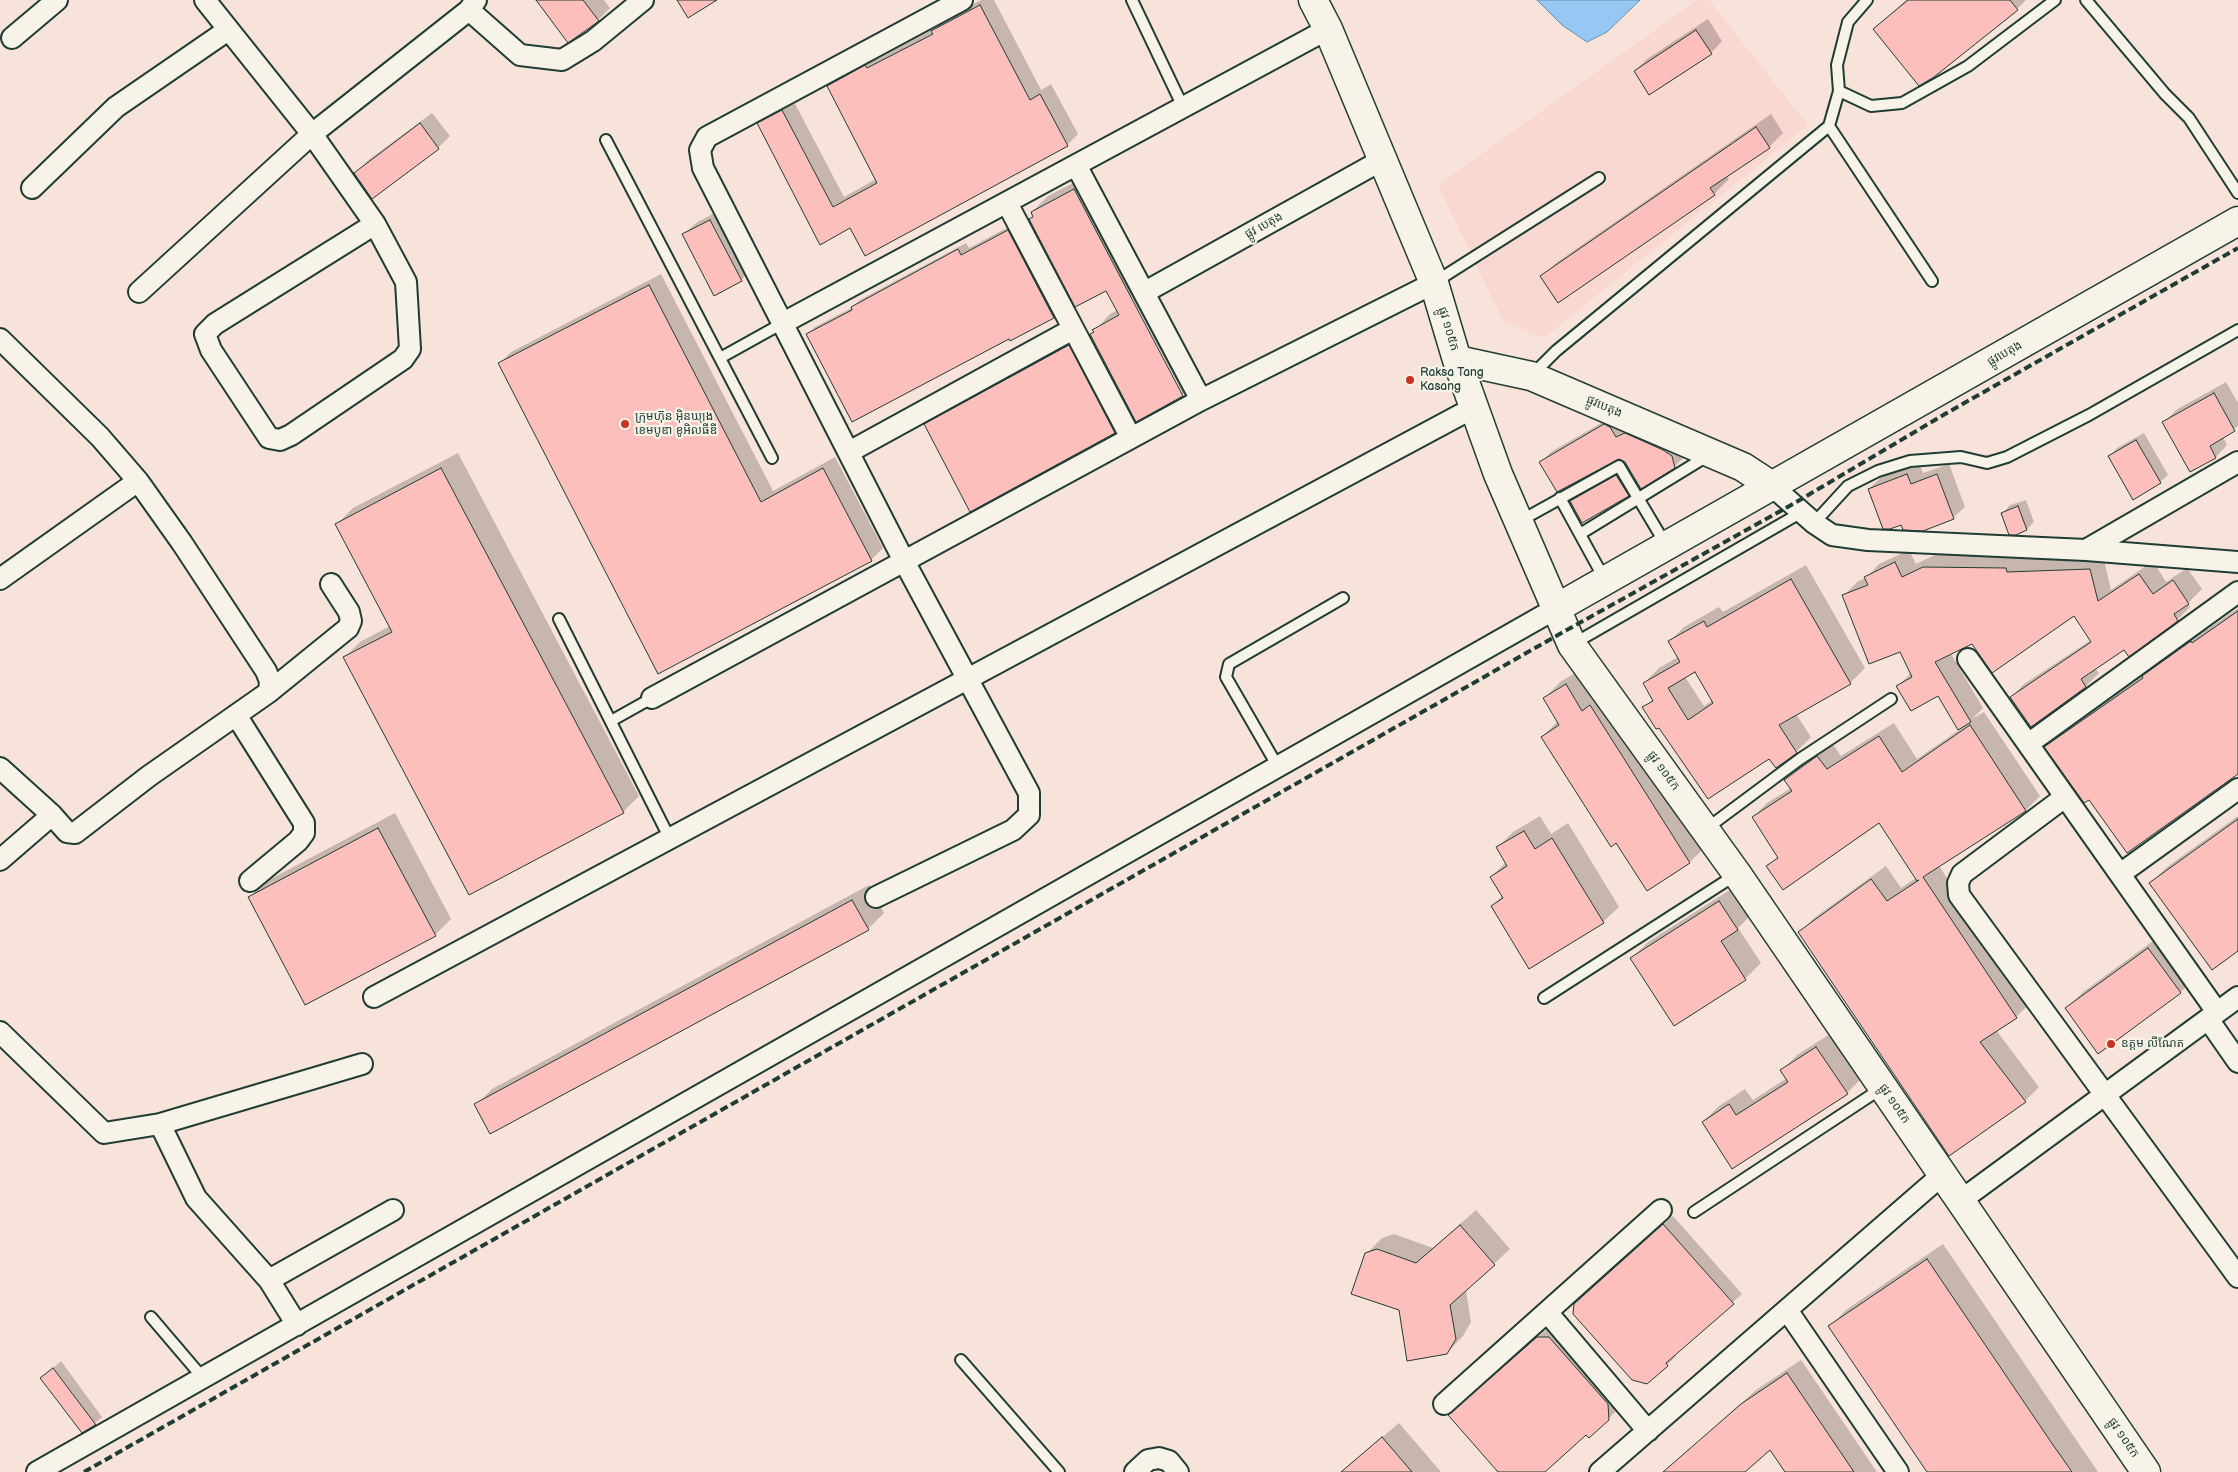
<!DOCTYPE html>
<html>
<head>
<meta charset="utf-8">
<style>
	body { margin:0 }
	canvas { display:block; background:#f8e3da }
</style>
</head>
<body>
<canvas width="2238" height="1472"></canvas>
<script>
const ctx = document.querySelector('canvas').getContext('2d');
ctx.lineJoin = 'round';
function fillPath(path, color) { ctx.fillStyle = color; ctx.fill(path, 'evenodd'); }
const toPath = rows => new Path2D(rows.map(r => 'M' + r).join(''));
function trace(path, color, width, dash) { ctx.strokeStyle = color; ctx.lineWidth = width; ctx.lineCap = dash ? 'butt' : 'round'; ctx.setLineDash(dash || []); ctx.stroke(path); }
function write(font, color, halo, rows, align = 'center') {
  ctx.font = font + ' "Balsamiq Sans","Noto Sans Khmer",sans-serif'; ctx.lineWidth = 4.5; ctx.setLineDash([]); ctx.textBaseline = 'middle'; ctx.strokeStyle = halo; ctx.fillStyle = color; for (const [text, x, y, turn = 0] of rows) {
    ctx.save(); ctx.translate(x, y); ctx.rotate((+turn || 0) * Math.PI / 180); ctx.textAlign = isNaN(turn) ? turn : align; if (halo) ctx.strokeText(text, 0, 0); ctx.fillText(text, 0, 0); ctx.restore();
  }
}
fillPath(toPath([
	[1697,0,1709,0,1808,125,1544,338,1503,321,1438,185]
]), '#f9d8d1');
const water = toPath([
	[1537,0,1640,0,1607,32,1587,42,1562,25,1537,0]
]);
fillPath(water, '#96c8f3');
trace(water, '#6690a7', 1);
fillPath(toPath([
	[538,0,604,0,610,8,598,20],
	[981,0,994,0,1041,90,1051,84,1078,134,1067,145,851,227,820,243,759,124,770,113,793,100,844,197,876,179,829,86,839,75,876,56,878,59,936,28,944,20],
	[1906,0,2026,0,2017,9,1874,29],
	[1708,19,1722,41,1711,53,1635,71,1647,59],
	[432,113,450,136,438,148,355,173,367,161],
	[1771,114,1783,133,1769,147,1726,176,1729,179,1714,194,1558,301,1542,277,1556,263],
	[1090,174,1198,379,1182,395,1091,335,1110,314,1117,310,1106,290,1032,212,1048,196],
	[1131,295,1182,392,1179,392,1129,296],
	[722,209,753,268,741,280,684,234,696,223],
	[1016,223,1061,309,1053,317,1010,339,1010,338,807,335,815,327,853,307,860,300,966,243,969,248],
	[661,274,773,491,835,457,883,548,871,560,658,672,499,364,511,352],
	[1077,338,1122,424,1114,432,926,424,934,417],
	[2226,382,2238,403,2238,426,2223,437,2227,445,2216,457,2191,470,2164,422,2176,410],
	[1615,415,1682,446,1684,457,1674,467,1626,462,1619,458,1541,462,1551,452],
	[2144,433,2168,475,2160,482,2109,456,2117,448],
	[458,453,639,796,623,812,345,657,360,642,390,626,337,524,353,508],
	[1919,463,1923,473,1949,464,1965,507,1953,518,1902,524,1869,489,1881,477],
	[1620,473,1631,491,1628,495,1571,502],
	[2026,500,2034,522,2027,529,2003,513,2010,505],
	[1909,550,1916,564,1937,554,2019,555,2020,559,2103,556,2111,590,2153,561,2166,582,2187,568,2202,589,2188,603,2190,607,2177,620,2124,648,2095,668,2099,673,2086,686,2031,726,2011,697,2024,684,2091,640,2074,615,1973,643,1951,654,1983,708,1972,719,1984,712,2040,796,2026,810,1939,866,2030,1003,2016,1017,1996,1030,2039,1087,2025,1101,1949,1154,1800,932,1814,918,1886,866,1901,888,1916,878,1879,821,1768,867,1778,856,1753,817,1767,803,1791,788,1785,780,1800,766,1832,743,1841,756,1894,723,1917,759,1959,730,1938,694,1898,686,1912,672,1901,650,1843,596,1857,582,1866,578,1879,564],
	[1806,565,1865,668,1850,683,1796,714,1811,737,1796,752,1769,757,1659,726,1644,708,1653,699,1644,683,1659,668,1678,657,1669,642,1684,627,1719,607,1723,612],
	[1696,671,1713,700,1704,706,1685,677],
	[2238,608,2238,773,2090,798,2046,747,2061,732,2148,671,2159,661,2207,627,2208,629],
	[1582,669,1705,847,1690,862,1647,889,1617,841,1542,737,1558,721,1545,698,1560,682],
	[395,813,451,919,435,935,249,898,265,882],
	[1540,816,1551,834,1568,823,1619,907,1603,922,1492,906,1502,896,1491,877,1506,862,1497,848,1513,832],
	[2238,816,2238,950,2151,883,2167,867],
	[869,885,884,913,868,929,476,1105,492,1089],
	[1736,886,1753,913,1738,928,1761,963,1745,979,1632,958,1648,942],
	[2164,933,2196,976,2181,992,2099,1052,2067,1008,2083,992],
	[1833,1032,1863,1077,1847,1093,1703,1122,1719,1106,1745,1089,1753,1100,1787,1078,1781,1071,1797,1055],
	[1476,1210,1510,1249,1466,1290,1471,1322,1463,1336,1447,1353,1400,1309,1366,1254,1382,1238,1394,1234,1433,1248],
	[1673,1216,1742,1294,1674,1354,1676,1356,1667,1365,1585,1295],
	[1943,1244,2098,1472,1929,1472,1830,1326,1846,1310],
	[1547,1329,1558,1329,1617,1410,1608,1419,1586,1434,1543,1472,1500,1472,1458,1406],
	[1801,1360,1877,1472,1786,1472,1770,1448,1743,1472,1664,1472,1756,1390],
	[61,1361,102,1417,94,1424,42,1378],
	[1399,1423,1441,1472,1342,1472,1348,1466]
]), '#0003');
const building = toPath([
	[536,0,583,0,599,21,568,43,536,0],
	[677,0,717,0,688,18,677,0],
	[1908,0,2010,0,2018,10,1934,77,1919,86,1873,29,1908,0],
	[980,5,1030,100,1040,94,1068,146,865,256,850,228,820,245,757,123,782,110,833,207,877,183,827,86,865,65,867,68,933,34,931,31,980,5],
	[1696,30,1712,54,1649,95,1634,71,1696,30],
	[420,123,439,149,372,199,354,173,420,123],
	[1756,127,1770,148,1710,188,1715,195,1558,303,1540,276,1756,127],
	[1074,189,1183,396,1136,422,1090,334,1094,332,1092,330,1119,315,1106,291,1075,307,1029,219,1033,217,1031,212,1074,189],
	[710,220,742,281,714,296,682,234,710,220],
	[1008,230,1054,318,1010,341,1009,339,852,422,806,334,852,310,851,307,958,249,961,255,1008,230],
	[649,285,761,502,823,468,872,561,658,674,498,363,649,285],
	[1069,345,1115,433,970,512,924,424,1069,345],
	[2214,393,2235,431,2210,446,2216,458,2190,472,2162,422,2214,393],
	[1604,424,1610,427,1616,437,1625,433,1663,450,1672,456,1675,468,1641,489,1625,462,1619,459,1557,492,1539,462,1604,424],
	[2136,440,2161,483,2133,500,2108,456,2136,440],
	[441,468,624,813,469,895,343,657,392,632,335,524,441,468],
	[1907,474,1911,484,1937,474,1954,519,1923,531,1903,530,1901,525,1890,529,1883,529,1868,489,1907,474],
	[1616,475,1629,496,1582,523,1570,501,1616,475],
	[2018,506,2027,530,2016,535,2009,535,2001,513,2018,506],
	[1895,562,1902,577,1923,567,2006,568,2007,572,2090,569,2098,601,2139,574,2153,594,2173,580,2189,604,2174,614,2178,621,2129,657,2124,650,2081,679,2086,687,2031,727,2010,697,2091,642,2074,616,1992,673,1972,644,1935,662,1971,722,1958,730,1938,696,1911,711,1896,686,1912,677,1900,652,1869,664,1842,595,1868,585,1864,577,1895,562],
	[1791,579,1851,684,1779,725,1797,753,1776,768,1769,759,1708,799,1659,728,1656,729,1642,707,1653,701,1643,683,1680,662,1668,641,1704,621,1707,627,1791,579],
	[1695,672,1713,703,1688,720,1668,688,1695,672],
	[2238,611,2238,774,2127,853,2089,800,2084,803,2044,747,2143,678,2142,676,2191,641,2192,643,2238,611],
	[1566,684,1582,711,1590,705,1690,863,1647,891,1616,843,1611,847,1541,737,1559,725,1543,698,1566,684],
	[1970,725,2026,811,1923,877,2017,1018,1980,1042,2026,1102,1949,1156,1798,932,1871,879,1887,901,1919,880,1917,881,1879,823,1783,890,1766,866,1778,858,1752,817,1792,791,1784,780,1817,756,1827,769,1879,736,1902,772,1970,725],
	[2238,819,2238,951,2212,970,2149,883,2238,819],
	[378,828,436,936,305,1005,248,897,378,828],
	[1524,831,1535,849,1552,838,1604,923,1529,969,1491,906,1503,898,1490,877,1507,866,1496,847,1524,831],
	[852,900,869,930,490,1134,474,1104,852,900],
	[1719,901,1738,930,1721,941,1746,980,1674,1026,1630,958,1719,901],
	[2148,948,2181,993,2098,1054,2065,1008,2148,948],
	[1816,1047,1848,1094,1732,1169,1702,1122,1729,1104,1736,1115,1788,1082,1780,1070,1816,1047],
	[1663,1224,1734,1304,1666,1363,1668,1366,1647,1384,1632,1380,1573,1314,1574,1304,1663,1224],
	[1460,1225,1495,1265,1450,1305,1456,1339,1447,1354,1407,1361,1399,1310,1351,1294,1365,1253,1377,1249,1416,1263,1460,1225],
	[1927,1259,2051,1442,2072,1472,1927,1472,1828,1326,1927,1259],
	[1537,1337,1549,1337,1608,1404,1609,1420,1589,1438,1586,1435,1545,1472,1498,1472,1448,1415,1537,1337],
	[53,1368,96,1425,95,1425,82,1433,40,1378,53,1368],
	[1787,1373,1854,1472,1785,1472,1770,1450,1745,1472,1663,1472,1741,1404,1787,1373],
	[1382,1437,1412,1472,1341,1472,1382,1437]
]);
fillPath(building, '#fcbfbb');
trace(building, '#1f3d34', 1);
const lane = toPath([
	[1132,0,1183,107],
	[2086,0,2165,94,2189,118,2238,193],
	[1839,91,1871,106,1902,103,1968,66,2055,0],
	[1829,126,1932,281],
	[606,140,772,458],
	[1435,282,1599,178],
	[720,358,783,323],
	[1532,375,1556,351,1829,126,1839,91,1837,65,1848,22,1867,0],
	[1560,498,1605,580],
	[1520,521,1619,466,1666,545],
	[1814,523,1848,486,1878,471,1910,461,1961,457,1987,463,2007,457,2089,415,2238,330],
	[1580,534,1709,455],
	[559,619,670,839],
	[1573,644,1802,512],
	[611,721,652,698],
	[1278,767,1226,677,1229,664,1343,598],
	[1706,829,1800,759,1891,699],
	[1544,998,1737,874],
	[1694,1212,1882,1088],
	[151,1317,203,1378],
	[961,1360,1059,1472]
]);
const street = toPath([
	[205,0,312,134,375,224,406,282,410,349,403,359,291,435,280,440,269,438,211,350,205,334,215,324,375,224],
	[469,10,520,55,562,60,593,41,643,0],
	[12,38,57,0],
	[1076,165,1201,400],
	[32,188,116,107,228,30],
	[1007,203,1131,438],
	[139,292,312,134,469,10,476,0],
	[1145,292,1382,160],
	[783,323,1328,29],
	[0,339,100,437,138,481,182,543,266,671,270,681,269,692],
	[849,452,1073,329],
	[1772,486,1814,523,1832,535,1868,540,2086,550,2238,562],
	[2086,550,2238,462],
	[0,579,138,481],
	[1968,659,2217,1012],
	[652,698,1201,400,1434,283],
	[236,715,304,823,304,833,298,841,250,881],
	[2028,744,2238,592],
	[0,768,52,815,67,832,75,833,149,776,269,692,348,628,351,621,349,612,331,584],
	[2065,797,1962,874,1958,883,1959,895,2238,1277],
	[0,860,52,815],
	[2120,874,2238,789],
	[876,897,1013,830,1029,815,1029,793,904,561,703,168,700,150,707,137,962,0],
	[374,997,1473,408],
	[2208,1019,2238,1062],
	[0,1032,104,1133,160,1124,362,1064],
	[160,1124,196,1198,269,1280],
	[1960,1201,2238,997],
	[1787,1310,1898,1472],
	[1547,1312,1648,1431],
	[297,1325,269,1280,393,1210],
	[1444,1404,1661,1210],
	[37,1472,1555,609],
	[1135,1472,1148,1460,1159,1458,1169,1461,1178,1472],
	[1600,1472,1942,1175]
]);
const secondary = toPath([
	[1313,0,1328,29,1434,283,1457,360,1498,474,1572,645,1737,874,2146,1472],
	[1457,360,1531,376,1743,467,1772,486],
	[1555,609,2238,221]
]);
trace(lane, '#1f3d34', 14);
trace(street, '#1f3d34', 24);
trace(secondary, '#1f3d34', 31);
trace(lane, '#f7f3e8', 10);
trace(street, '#f7f3e8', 20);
trace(secondary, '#f7f3e8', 28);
trace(toPath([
	[84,1472,1565,631,1793,504,1945,414,2238,248]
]), '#1f3d34', 4, [8, 4]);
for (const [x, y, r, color] of [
	[1410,380,5,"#c8321e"],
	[625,424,5,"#c8321e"],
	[2111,1044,5,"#c8321e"]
]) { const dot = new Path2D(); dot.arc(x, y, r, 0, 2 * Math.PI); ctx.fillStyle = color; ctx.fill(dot); trace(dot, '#f7f3e8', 2); }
write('12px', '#1f3d34', '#f7f3e8', [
	["ផ្លូវ បេតុង",1264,226,-29],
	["ផ្លូវ ១០៥ក",1448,329,73],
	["ផ្លូវបេតុង",2005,354,-30],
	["ផ្លូវបេតុង",1604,407,23],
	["ផ្លូវ ១០៥ក",1663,771,54],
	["ផ្លូវ ១០៥ក",1894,1104,56],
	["ផ្លូវ ១០៥ក",2123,1438,56]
]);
write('12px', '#1f3d34', '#f7f3e8', [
	["Raksa Tang",1420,373],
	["Kasang",1420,387],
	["ក្រុមហ៊ុន អ៊ិនឃ្យុង",635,417],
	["ខេមបូឌា ខូអិលធីឌី",635,431],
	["ឧត្តម លីណែត",2121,1044]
], 'left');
</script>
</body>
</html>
